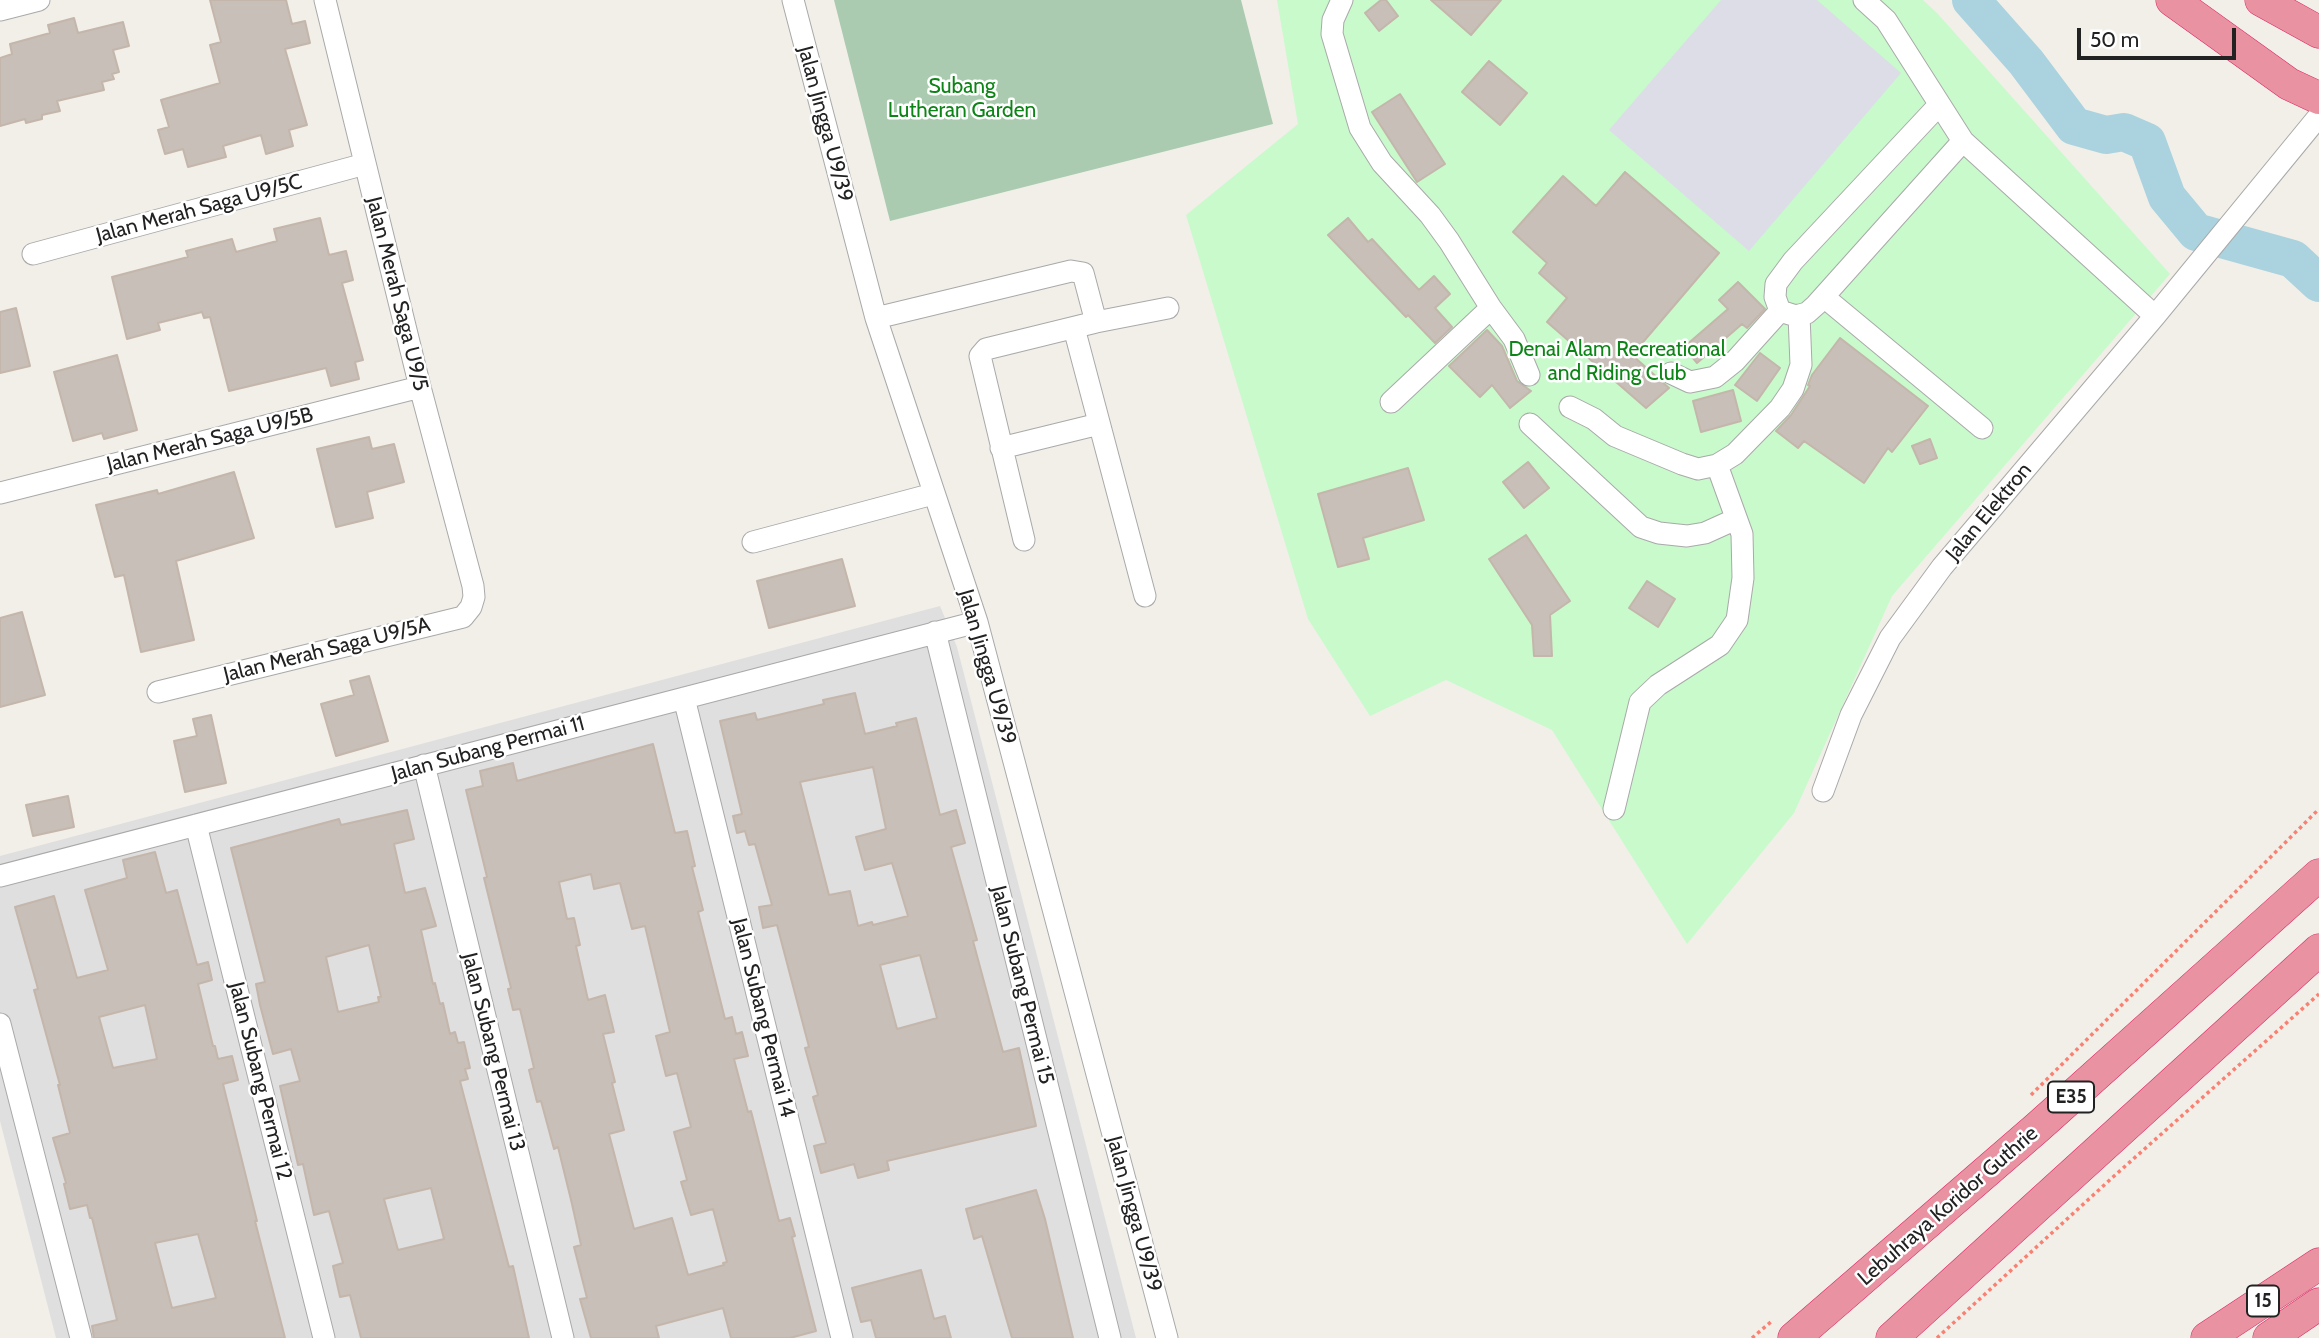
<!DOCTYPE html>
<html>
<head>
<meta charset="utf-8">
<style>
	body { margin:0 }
	#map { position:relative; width:2319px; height:1338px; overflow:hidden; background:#f2efe9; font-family:Cabin,sans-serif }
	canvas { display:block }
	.scale { position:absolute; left:2077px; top:28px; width:159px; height:32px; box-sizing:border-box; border:4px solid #222; border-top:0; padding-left:9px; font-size:21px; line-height:24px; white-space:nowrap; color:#222; -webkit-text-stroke:5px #fff; paint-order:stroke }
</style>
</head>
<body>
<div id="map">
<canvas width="2319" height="1338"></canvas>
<div class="scale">50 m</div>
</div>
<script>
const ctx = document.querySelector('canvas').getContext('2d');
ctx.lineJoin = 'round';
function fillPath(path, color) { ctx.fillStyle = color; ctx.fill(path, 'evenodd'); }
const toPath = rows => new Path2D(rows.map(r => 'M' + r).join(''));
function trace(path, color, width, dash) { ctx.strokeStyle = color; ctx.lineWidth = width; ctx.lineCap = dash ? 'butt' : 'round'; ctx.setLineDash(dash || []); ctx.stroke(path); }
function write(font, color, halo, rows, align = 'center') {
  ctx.font = font + ' Cabin,sans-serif'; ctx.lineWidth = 5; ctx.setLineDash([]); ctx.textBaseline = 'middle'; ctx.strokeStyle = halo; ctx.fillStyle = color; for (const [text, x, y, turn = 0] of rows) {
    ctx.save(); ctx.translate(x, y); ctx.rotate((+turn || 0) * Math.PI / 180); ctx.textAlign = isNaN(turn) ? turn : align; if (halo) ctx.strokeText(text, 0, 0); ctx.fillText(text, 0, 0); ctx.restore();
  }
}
fillPath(toPath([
	[940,606,957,647,1136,1338,56,1338,0,1121,0,856]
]), '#e0dfdf');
fillPath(toPath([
	[834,0,1241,0,1273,124,890,221]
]), '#aacbaf');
fillPath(toPath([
	[1277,0,1923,0,1937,13,2170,274,1892,596,1794,813,1687,944,1552,730,1446,680,1370,716,1308,619,1186,215,1298,124]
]), '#c8facc');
fillPath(toPath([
	[1721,0,1817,0,1901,73,1749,251,1609,130]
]), '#dddde8');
trace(toPath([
	[1971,0,2026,62,2074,126,2106,135,2124,132,2147,142,2167,197,2196,232,2293,259,2319,283]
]), '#aad3df', 38);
const building = toPath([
	[210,0,286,0,292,24,305,21,310,43,285,49,307,125,289,130,293,146,266,154,261,135,223,146,226,157,188,167,183,149,165,154,158,130,169,127,161,100,220,83,210,45,221,42,210,0],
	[1381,0,1386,0,1398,16,1379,31,1365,13,1381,0],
	[1431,0,1501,0,1471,35,1431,0],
	[74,18,78,33,123,22,129,46,113,50,119,72,112,74,114,79,102,82,104,90,57,101,60,111,42,115,42,119,26,123,25,119,0,126,0,58,12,54,10,44,50,33,48,25,74,18],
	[1489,61,1527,93,1500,125,1462,92,1489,61],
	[1400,94,1445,164,1417,182,1372,112,1400,94],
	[1625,172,1719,253,1632,355,1669,388,1646,408,1547,322,1567,298,1539,273,1547,263,1513,232,1563,176,1596,206,1625,172],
	[320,218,329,255,346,251,353,280,342,283,363,360,355,362,359,379,331,386,326,368,229,391,210,317,204,318,202,312,158,323,160,330,127,339,112,277,188,257,186,251,232,239,236,252,277,241,274,229,320,218],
	[1348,218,1368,242,1372,239,1419,290,1434,276,1450,294,1435,308,1452,327,1435,343,1408,315,1406,317,1328,235,1348,218],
	[1738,282,1765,309,1747,328,1742,324,1697,363,1684,347,1728,309,1719,300,1738,282],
	[16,308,30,366,0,373,0,312,16,308],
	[1487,330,1502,346,1517,381,1531,391,1510,408,1492,385,1480,397,1449,366,1487,330],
	[1840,338,1928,406,1892,452,1888,448,1864,483,1804,441,1798,448,1776,431,1791,415,1810,386,1808,385,1812,375,1840,338],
	[1760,353,1780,368,1757,401,1735,385,1760,353],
	[117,355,137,430,104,439,102,433,73,441,54,372,117,355],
	[1733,390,1741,421,1701,432,1693,401,1733,390],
	[369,437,372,449,394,444,404,482,367,492,373,518,336,527,317,449,369,437],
	[1930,439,1937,458,1920,464,1912,446,1930,439],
	[1528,462,1549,488,1524,508,1503,482,1528,462],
	[1408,468,1424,520,1363,538,1369,559,1338,567,1318,494,1408,468],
	[234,472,254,538,176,561,194,640,141,652,124,575,115,577,96,505,157,490,158,494,234,472],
	[1526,535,1570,601,1550,615,1552,656,1534,656,1532,625,1489,559,1526,535],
	[842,559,855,606,769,628,757,581,842,559],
	[1647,581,1675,599,1658,627,1629,608,1647,581],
	[22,612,45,695,0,707,0,618,22,612],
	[369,676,388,741,336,756,321,704,354,695,350,681,369,676],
	[855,693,865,734,897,726,896,723,916,718,940,815,956,810,965,843,951,847,977,940,973,941,1003,1052,1019,1048,1036,1126,887,1161,889,1170,858,1178,854,1164,821,1173,814,1146,826,1143,813,1097,818,1095,805,1048,809,1047,777,925,763,928,759,907,772,905,755,844,749,845,745,831,737,833,733,816,742,814,720,721,755,713,757,720,824,704,823,700,855,693],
	[873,767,886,829,856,837,865,870,892,863,908,916,873,925,872,922,858,926,850,891,829,895,800,782,873,767],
	[920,955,937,1018,897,1029,880,965,920,955],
	[211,715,226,783,185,792,174,741,197,736,193,719,211,715],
	[653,744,675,833,687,831,695,866,692,867,703,910,698,912,725,1019,732,1017,736,1034,742,1032,748,1056,734,1059,748,1112,751,1111,779,1221,790,1218,795,1236,792,1237,816,1331,790,1338,731,1338,723,1308,656,1326,659,1338,591,1338,580,1299,587,1298,574,1247,581,1245,572,1204,558,1147,554,1149,541,1101,537,1102,529,1070,534,1068,520,1009,513,1010,508,989,511,988,484,878,487,877,466,790,483,786,480,771,513,763,517,781,653,744],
	[591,874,594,889,620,883,632,929,645,926,670,1032,656,1036,666,1076,677,1073,691,1127,674,1132,687,1180,681,1182,691,1215,713,1209,727,1262,723,1263,724,1265,688,1275,672,1218,634,1229,609,1134,624,1130,612,1083,615,1082,603,1034,614,1032,605,995,588,1000,576,946,580,945,574,918,567,919,559,882,591,874],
	[68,796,74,827,33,836,26,805,68,796],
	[407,810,414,839,394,844,405,893,425,888,436,926,421,930,433,984,435,983,440,1004,443,1003,450,1034,455,1032,458,1043,464,1042,470,1068,465,1069,468,1079,460,1081,509,1267,513,1266,529,1338,361,1338,350,1295,340,1297,333,1266,343,1263,329,1211,314,1215,303,1164,298,1165,280,1086,300,1081,291,1049,273,1054,260,1005,256,984,265,982,231,848,339,819,341,825,407,810],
	[369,945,381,997,378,997,379,1002,338,1012,326,957,369,945],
	[431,1188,444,1239,398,1250,384,1199,431,1188],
	[155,852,166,893,177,890,197,965,208,962,212,980,198,984,213,1046,215,1046,218,1059,232,1056,238,1080,223,1084,257,1221,255,1221,285,1338,94,1338,92,1326,117,1320,92,1218,90,1218,87,1205,70,1209,64,1184,66,1183,53,1138,70,1133,58,1085,60,1085,34,990,38,989,15,907,54,896,77,978,108,970,85,890,127,878,123,860,155,852],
	[145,1005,157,1059,113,1068,99,1017,145,1005],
	[198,1234,216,1298,172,1308,155,1243,198,1234],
	[1036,1190,1045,1219,1073,1338,1012,1338,982,1236,974,1239,966,1209,1036,1190],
	[921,1270,934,1319,945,1316,951,1338,876,1338,871,1320,861,1322,852,1288,921,1270]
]);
fillPath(building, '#c7bfb8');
trace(building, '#c4b6ab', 2);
const minor = toPath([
	[793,0,876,318,977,622,1167,1338],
	[1342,0,1333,20,1332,34,1360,128,1382,163,1430,215,1449,241,1491,308,1514,339,1529,375],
	[1864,0,1886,20,1963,141,2155,316],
	[0,10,39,0],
	[1939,105,1793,261,1776,284,1775,297,1780,311,1796,316,1807,313,1816,305,1963,141],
	[33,254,365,164],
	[1824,297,1982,428],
	[876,318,1071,271,1083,273,1096,322],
	[1074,328,1145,596],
	[1671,373,1690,382,1715,377,1735,361,1780,311],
	[1391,402,1491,308],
	[1570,407,1594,419,1615,436,1682,464,1698,469,1717,465,1735,454,1780,408,1793,389,1801,365,1799,315],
	[1530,424,1641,527,1659,533,1687,536,1705,533,1736,519],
	[1001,448,1099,424],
	[0,493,420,387],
	[1024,540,980,356,986,349,1096,322,1168,308],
	[753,542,933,494],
	[935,632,1110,1338],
	[158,692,463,617,471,607,474,597,473,586,420,387,325,0],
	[684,698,842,1338],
	[424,765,563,1338],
	[1823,791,1851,715,1890,638,1942,567,2155,316,2319,116],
	[1614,809,1640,702,1658,685,1720,645,1737,620,1743,578,1742,534,1717,465],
	[196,825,324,1338],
	[0,876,977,622],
	[0,1024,81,1338]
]);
const highway = toPath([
	[2172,0,2289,84,2319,98],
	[2261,0,2319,32],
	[1794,1338,2038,1127,2319,875],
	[1892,1338,2319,950],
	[2207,1338,2319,1264],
	[2269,1338,2319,1304]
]);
trace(minor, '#a9a9a9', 23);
trace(highway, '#dc2a67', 33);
trace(toPath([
	[2031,1095,2319,809],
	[1752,1338,1772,1321],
	[1937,1338,2113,1177,2319,994]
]), '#fa8072', 3.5, [3.5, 3.5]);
trace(minor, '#fff', 21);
trace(highway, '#e892a2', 32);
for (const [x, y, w] of [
	[2071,1097,46],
	[2263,1301,32]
]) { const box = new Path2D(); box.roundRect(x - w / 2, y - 15.5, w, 31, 5); ctx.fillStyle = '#fff'; ctx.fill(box); trace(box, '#222', 2); }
write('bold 19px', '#222', null, [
	["E35",2071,1097],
	["15",2263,1301]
]);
write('21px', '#0c8416', '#fff', [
	["Subang",962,87],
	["Lutheran Garden",962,111],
	["Denai Alam Recreational",1617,350],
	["and Riding Club",1617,374]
]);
write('21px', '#222', '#fff', [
	["Jalan Jingga U9/39",825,124,75],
	["Jalan Merah Saga U9/5C",199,209,-15],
	["Jalan Merah Saga U9/5",397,294,76],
	["Jalan Merah Saga U9/5B",210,440,-14],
	["Jalan Elektron",1989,512,-50],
	["Jalan Merah Saga U9/5A",327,650,-14],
	["Jalan Jingga U9/39",987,667,74],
	["Jalan Subang Permai 11",488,749,-15],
	["Jalan Subang Permai 15",1022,985,76],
	["Jalan Subang Permai 14",763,1018,76],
	["Jalan Subang Permai 13",493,1052,76],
	["Jalan Subang Permai 12",260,1081,76],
	["Lebuhraya Koridor Guthrie",1948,1206,-41],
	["Jalan Jingga U9/39",1134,1214,75]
]);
</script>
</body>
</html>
